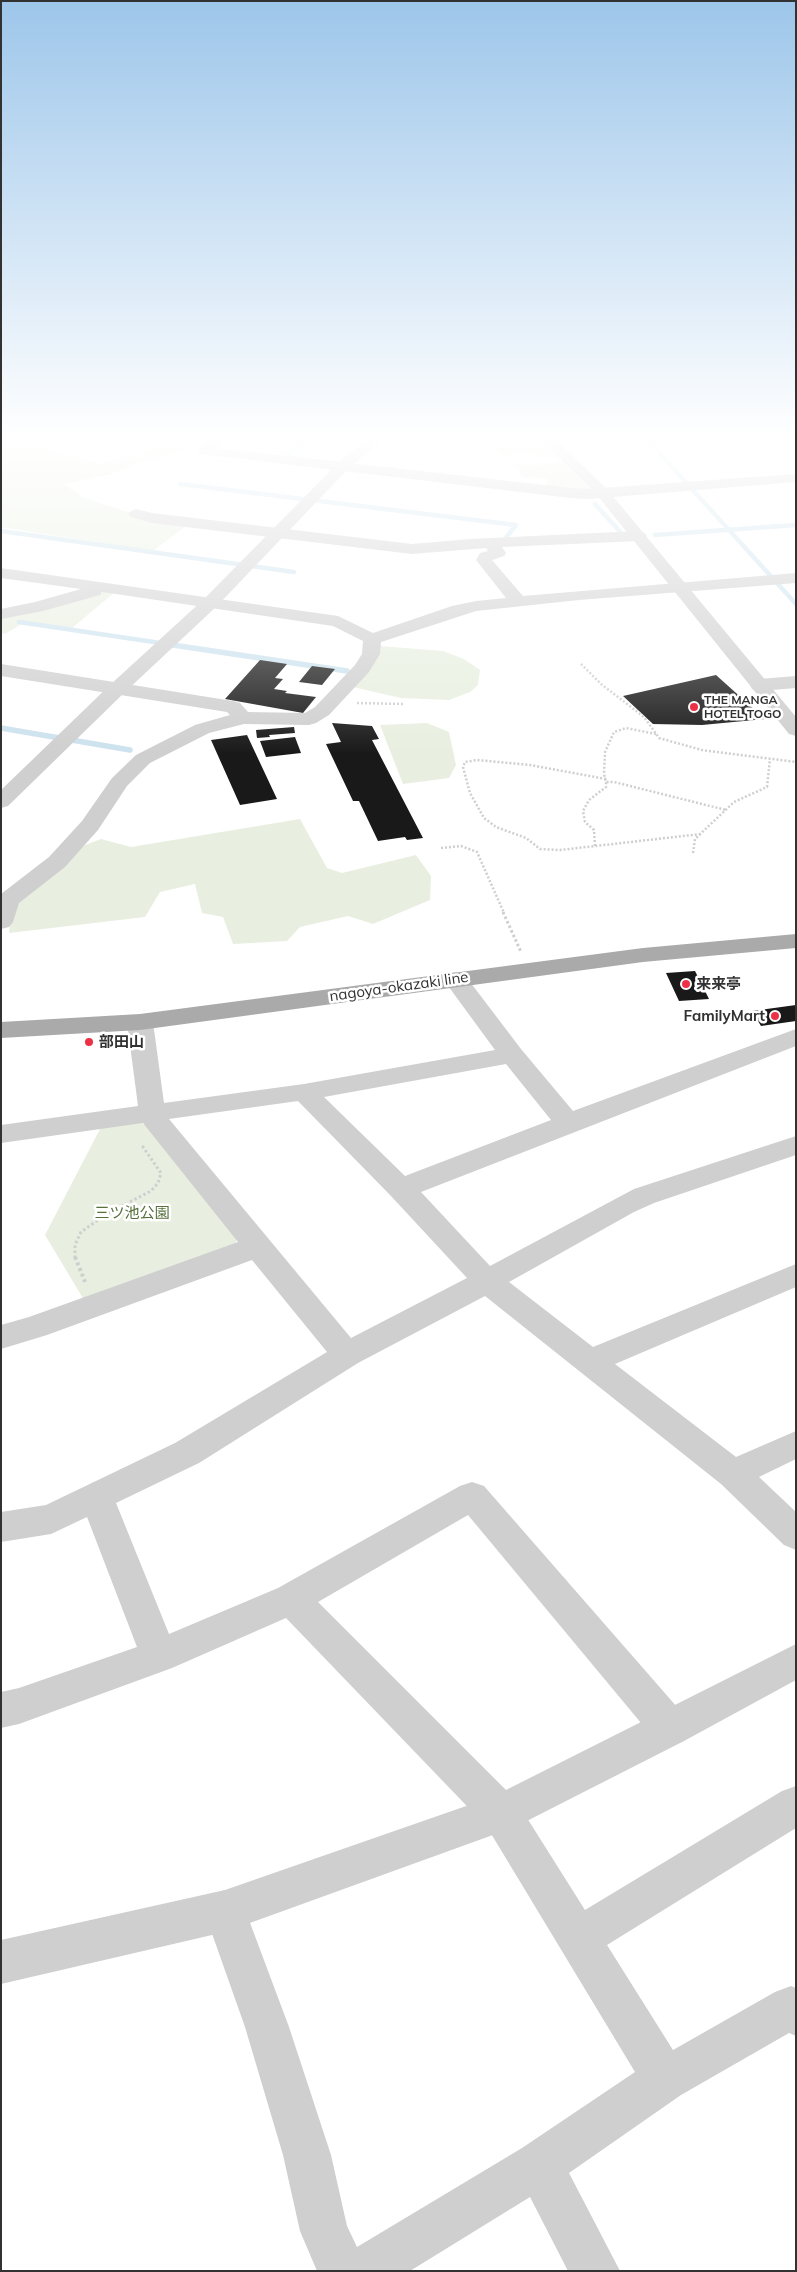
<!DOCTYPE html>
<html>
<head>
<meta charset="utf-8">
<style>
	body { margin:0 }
	#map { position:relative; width:797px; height:2272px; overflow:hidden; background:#fff; font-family:Mulish,sans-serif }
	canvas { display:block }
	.frame { position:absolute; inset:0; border:2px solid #323232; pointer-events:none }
</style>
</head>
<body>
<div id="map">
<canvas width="797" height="2272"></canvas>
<div class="frame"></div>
</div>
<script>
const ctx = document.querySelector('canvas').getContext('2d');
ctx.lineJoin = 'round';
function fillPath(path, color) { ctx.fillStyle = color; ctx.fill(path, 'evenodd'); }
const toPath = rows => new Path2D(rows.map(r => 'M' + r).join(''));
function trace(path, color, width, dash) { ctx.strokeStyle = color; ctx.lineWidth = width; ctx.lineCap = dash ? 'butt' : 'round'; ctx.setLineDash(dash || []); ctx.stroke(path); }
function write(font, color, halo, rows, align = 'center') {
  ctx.font = font + ' Mulish,"Noto Sans JP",sans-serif'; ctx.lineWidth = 5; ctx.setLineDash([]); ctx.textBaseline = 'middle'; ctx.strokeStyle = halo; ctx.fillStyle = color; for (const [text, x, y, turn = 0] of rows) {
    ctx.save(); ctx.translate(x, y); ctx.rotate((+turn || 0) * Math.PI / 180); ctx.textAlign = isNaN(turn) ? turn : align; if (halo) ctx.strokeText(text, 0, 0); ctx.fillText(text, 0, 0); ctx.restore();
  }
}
fillPath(toPath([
	[1,436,50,436,52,440,37,444,59,454,99,464,143,454,172,441,171,437,166,436,188,436,201,439,164,458,142,461,112,474,64,484,82,497,142,517,187,525,153,551,1,527],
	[464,436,537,436,558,457,537,458,533,453,512,454,513,456,507,456,496,451,500,441],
	[729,436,796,436,796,441,737,443],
	[562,461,591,491,545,489,548,479,523,477,519,474,520,469,515,466,520,464,541,465],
	[105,591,115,592,72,628,25,622,5,634,1,632,1,617,96,596],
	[379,646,443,651,464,659,480,670,478,685,470,692,449,700,401,698,353,687],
	[427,723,449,732,456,765,449,778,403,784,380,725],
	[300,819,327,868,342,873,416,855,431,876,430,900,373,924,348,916,300,927,287,941,233,944,223,917,202,913,195,884,160,892,145,917,9,933,11,914,19,901,80,847,101,839,131,847],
	[141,1123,148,1126,238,1237,234,1247,84,1300,45,1235,101,1127]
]), '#e8efe0');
trace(toPath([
	[644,436,796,604],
	[285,458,310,436],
	[180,484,516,525,504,540,510,540],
	[595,504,622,534,616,535],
	[1,531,294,572],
	[655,535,796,525],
	[19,622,174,645]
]), '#cce2ee', 4.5);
trace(toPath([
	[166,644,347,671],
	[1,728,130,750]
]), '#cce2ee', 5.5);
fillPath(toPath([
	[260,660,287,664,275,678,283,679,274,689,287,691,285,693,316,697,303,713,225,699],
	[312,666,335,669,322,685,299,682],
	[716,675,765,719,702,725,653,724,623,696],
	[332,723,372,726,379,739,372,740,423,838,407,840,405,837,378,841,359,801,353,801,326,744,341,742],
	[294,727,295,733,269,735,270,737,257,738,256,730],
	[247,735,277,799,240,805,211,740],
	[295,737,301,753,266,757,260,741],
	[695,971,709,999,679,1001,666,973],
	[796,1005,796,1021,761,1026,752,1011]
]), '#191919');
trace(toPath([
	[581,664,601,684,644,717,659,738,702,750,796,762],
	[357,703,404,704],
	[656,734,626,728,614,732,605,752,604,774,606,782,614,782,726,810],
	[606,779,530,765,477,760,465,762,463,767,470,793,484,818,496,827,526,838,540,849,560,850,701,834],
	[595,846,594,830,585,822,583,811,589,800,606,787,606,782],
	[441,848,461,846,477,852,504,913],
	[693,853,695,839,734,802,767,787,770,759]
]), '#cfcfcf', 2.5, [2, 2]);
trace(toPath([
	[503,912,521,952],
	[75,1258,75,1245,81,1232,108,1213,151,1191,158,1183,161,1173,143,1147,146,1145]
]), '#cfcfcf', 3, [2.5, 2.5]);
trace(toPath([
	[75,1257,86,1284]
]), '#cfcfcf', 4, [3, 3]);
fillPath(toPath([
	[214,436,230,436,217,448,571,488,588,489,796,474,796,482,588,499,571,498,200,454,198,451,200,448,214,436],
	[136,509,152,513,412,544,470,539,639,531,645,533,647,536,645,539,639,541,502,547,506,553,504,556,492,560,523,596,796,573,796,583,579,600,476,611,381,642,380,654,369,672,329,715,316,723,309,725,244,724,209,733,150,763,127,786,98,830,65,867,19,903,13,922,9,927,1,929,1,894,49,857,82,821,112,778,136,755,195,725,230,715,227,712,1,676,1,664,233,701,240,703,248,712,305,713,315,707,355,665,362,654,363,641,333,626,102,592,100,595,43,611,1,619,1,609,35,602,81,589,1,578,1,568,338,616,373,633,452,606,476,601,506,598,476,560,480,553,488,551,486,548,412,554,152,523,131,517,128,514,131,511,136,509],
	[796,676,796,688,759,691,752,689,750,685,752,681,759,679,796,676],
	[455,972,464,974,521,1049,573,1111,796,1029,796,1046,421,1192,490,1266,634,1189,796,1136,796,1155,654,1203,634,1212,509,1282,593,1347,796,1264,796,1287,615,1364,736,1457,796,1431,796,1459,759,1477,796,1512,796,1550,784,1545,721,1484,485,1296,358,1363,199,1463,116,1503,169,1634,278,1588,460,1486,472,1482,484,1486,684,1715,689,1728,684,1741,670,1746,656,1741,468,1515,318,1602,515,1799,585,1910,782,1791,796,1786,796,1828,607,1945,673,2050,775,1992,791,1986,796,1988,796,2036,789,2033,681,2095,569,2173,620,2271,568,2271,530,2197,410,2271,317,2271,300,2231,283,2155,245,2027,204,1911,210,1896,225,1890,240,1896,289,2027,331,2155,347,2226,357,2247,522,2148,635,2072,487,1827,286,1618,172,1668,19,1724,1,1728,1,1692,19,1688,137,1647,87,1517,51,1534,1,1542,1,1512,46,1505,175,1443,327,1352,252,1260,47,1335,1,1349,1,1325,29,1317,238,1242,143,1123,1,1143,1,1125,138,1106,127,1022,131,1017,140,1014,149,1017,153,1022,164,1103,304,1084,495,1050,443,979,446,974,455,972],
	[506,1064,551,1120,405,1176,324,1097,506,1064],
	[298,1101,391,1196,467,1278,351,1338,169,1119,298,1101]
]), '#cfcfcf');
fillPath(toPath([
	[370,436,386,436,347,470,216,607,125,692,8,806,1,808,1,790,111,684,204,599,337,464,370,436],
	[537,436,552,436,607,489,796,717,796,736,789,734,597,495,537,436],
	[796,1644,796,1680,684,1741,515,1827,225,1932,1,1984,1,1940,225,1890,492,1797,796,1644]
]), '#cfcfcf');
fillPath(toPath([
	[796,934,796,948,643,962,140,1030,1,1038,1,1022,140,1014,643,948,796,934]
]), '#aaa');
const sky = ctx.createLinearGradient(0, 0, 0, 754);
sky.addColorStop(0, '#9dc6ea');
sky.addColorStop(0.58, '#fff');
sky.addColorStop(1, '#ffffff00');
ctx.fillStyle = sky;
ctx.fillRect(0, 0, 797, 754);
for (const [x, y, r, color] of [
	[694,707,5,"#ec3146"],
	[686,984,5,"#ec3146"],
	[775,1016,5,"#ec3146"],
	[89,1042,5,"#ec3146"]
]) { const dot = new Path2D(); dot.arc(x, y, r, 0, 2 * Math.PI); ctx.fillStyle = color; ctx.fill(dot); trace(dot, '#fff', 2); }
write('bold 12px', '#323232', '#fff', [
	["THE MANGA",704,700],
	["HOTEL TOGO",704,714]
], 'left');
write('bold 15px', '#323232', '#fff', [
	["来来亭",696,984],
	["FamilyMart",765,1016,"right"],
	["部田山",99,1042]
], 'left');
write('15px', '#323232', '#fff', [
	["nagoya-okazaki line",399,987,-8]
]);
write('15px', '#57703c', '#fff', [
	["三ツ池公園",132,1213]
]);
</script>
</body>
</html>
